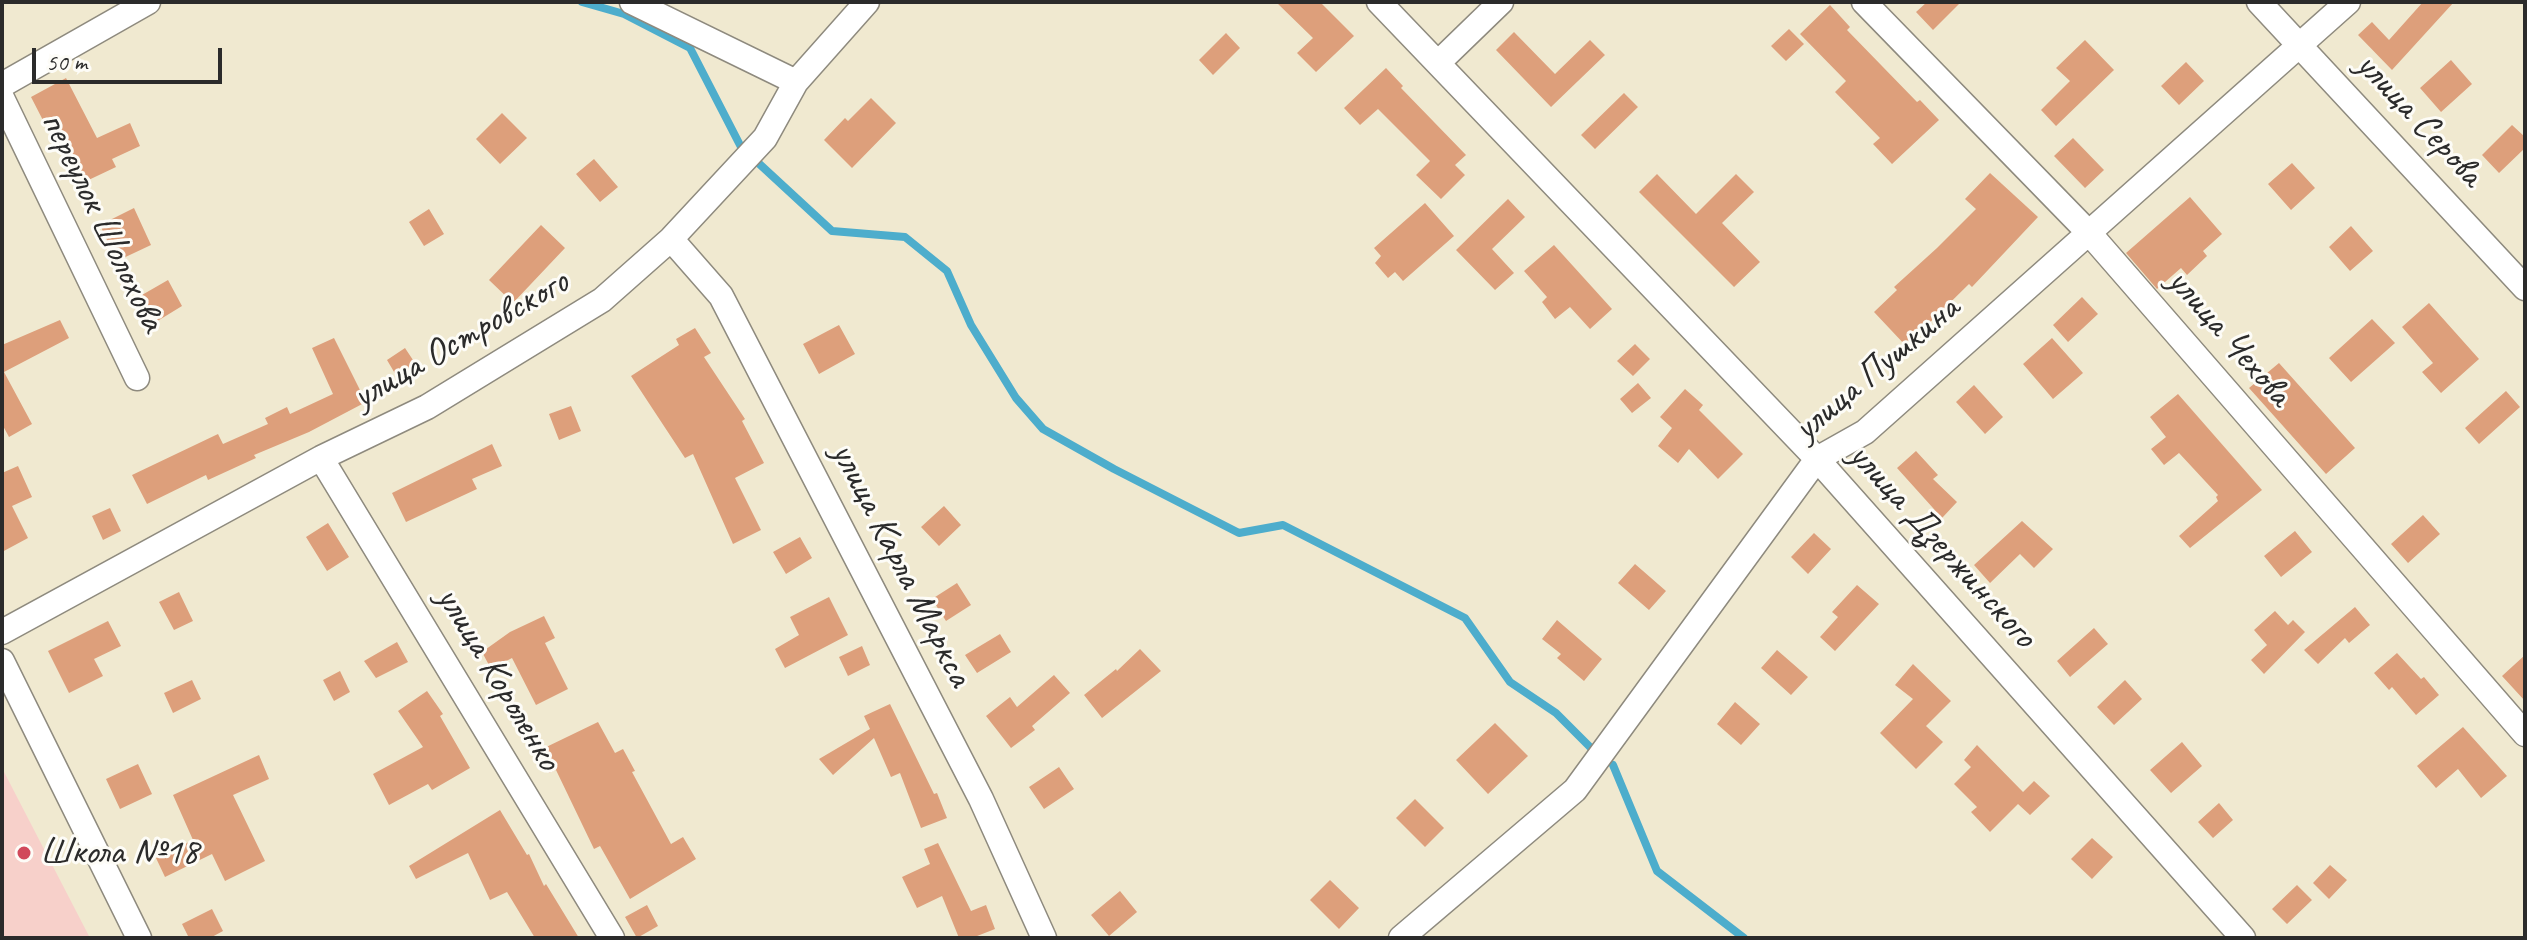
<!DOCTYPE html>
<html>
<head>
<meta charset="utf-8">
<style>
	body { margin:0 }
	#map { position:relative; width:2527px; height:940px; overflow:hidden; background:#f0e9d0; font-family:Caveat,sans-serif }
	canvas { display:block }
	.frame { position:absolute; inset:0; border:4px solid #2b2b2b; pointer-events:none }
	.scale { position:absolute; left:32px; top:48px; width:190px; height:36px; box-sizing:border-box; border:4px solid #2b2b2b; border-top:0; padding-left:10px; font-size:24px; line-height:28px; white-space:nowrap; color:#2b2b2b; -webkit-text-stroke:6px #fdfcf7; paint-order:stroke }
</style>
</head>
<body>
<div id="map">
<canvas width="2527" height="940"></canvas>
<div class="frame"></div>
<div class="scale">50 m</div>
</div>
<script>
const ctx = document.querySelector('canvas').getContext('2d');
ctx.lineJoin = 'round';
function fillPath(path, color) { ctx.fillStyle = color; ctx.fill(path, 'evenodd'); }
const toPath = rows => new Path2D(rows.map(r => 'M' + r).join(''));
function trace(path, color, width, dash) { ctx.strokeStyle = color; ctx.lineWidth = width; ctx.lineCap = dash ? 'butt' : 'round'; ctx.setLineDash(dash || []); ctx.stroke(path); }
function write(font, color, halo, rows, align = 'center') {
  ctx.font = font + ' Caveat,sans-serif'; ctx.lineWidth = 6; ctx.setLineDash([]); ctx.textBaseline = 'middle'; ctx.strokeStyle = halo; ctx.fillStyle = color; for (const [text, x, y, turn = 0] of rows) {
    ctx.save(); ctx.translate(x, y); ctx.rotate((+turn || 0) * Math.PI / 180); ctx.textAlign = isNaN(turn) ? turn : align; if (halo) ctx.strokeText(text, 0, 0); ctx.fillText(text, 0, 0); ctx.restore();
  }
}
fillPath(toPath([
	[2,768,90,938,2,938]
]), '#f7d0ca');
trace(toPath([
	[582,2,624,14,690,48,741,147,832,231,905,237,947,271,971,325,1016,398,1043,429,1114,469,1239,533,1283,525,1465,618,1510,682,1556,713,1591,748],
	[1613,765,1657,871,1744,938]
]), '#4dadcc', 8);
fillPath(toPath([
	[1276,2,1320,2,1354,36,1316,72,1297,53,1313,38],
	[1927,2,1961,2,1933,30,1916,12],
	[2423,2,2454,2,2392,70,2358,35,2372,22,2389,40],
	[1830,5,1850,27,1847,30,1917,102,1920,100,1939,120,1892,164,1873,144,1880,138,1835,92,1846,81,1800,34],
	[1789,29,1804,44,1786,61,1771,46],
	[1514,32,1555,74,1590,40,1605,55,1551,107,1496,50],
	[1226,33,1240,48,1213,75,1199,60],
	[2085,40,2114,70,2056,126,2041,110,2070,81,2056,68],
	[2451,60,2472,84,2441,112,2420,88],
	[2186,62,2204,81,2179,105,2161,86],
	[1386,68,1403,86,1401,88,1466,155,1455,165,1465,175,1441,199,1416,175,1430,161,1378,109,1360,125,1344,108],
	[66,78,97,138,130,123,140,146,112,159,116,167,78,185,52,130,49,132,31,97],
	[1624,93,1638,107,1595,149,1581,135],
	[871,98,896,123,852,168,824,140,845,118,848,121],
	[502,113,527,138,500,164,476,139],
	[2512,125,2525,137,2525,148,2499,173,2482,155],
	[2073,138,2104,170,2085,188,2054,156],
	[594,159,618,187,600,202,576,174],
	[2292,163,2315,188,2291,210,2268,184],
	[1990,173,2038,217,1972,287,1969,284,1906,346,1874,312,1897,290,1894,287,1937,248,1976,209,1965,199],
	[1657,174,1696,214,1736,174,1754,192,1722,223,1760,262,1734,287,1639,192],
	[2190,197,2222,234,2203,251,2207,256,2187,275,2181,268,2157,289,2126,253],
	[1508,199,1525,217,1492,249,1514,273,1495,290,1456,250],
	[1425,203,1454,236,1403,281,1395,272,1388,278,1375,263,1381,256,1374,248],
	[134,208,151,245,117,261,100,225],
	[429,209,444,234,424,246,409,222],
	[541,225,565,248,513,303,489,280],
	[2351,226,2373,251,2350,271,2329,247],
	[1554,245,1612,309,1590,329,1570,307,1555,319,1542,302,1547,297,1524,271],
	[168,280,182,306,151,325,135,299],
	[2082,297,2098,314,2068,342,2053,325],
	[2429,303,2479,359,2441,393,2422,372,2433,363,2402,327],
	[2372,319,2395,343,2351,382,2329,358],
	[60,320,69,338,4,372,32,424,9,437,2,424,2,345],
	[839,325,855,354,819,374,803,344],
	[695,328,711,353,704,357,745,419,742,421,764,463,735,478,761,530,733,544,693,454,685,458,631,376,679,345,676,339],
	[334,338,366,402,309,432,254,455,256,458,208,480,206,475,147,504,132,475,218,434,223,444,268,424,265,418,287,407,290,414,333,394,312,348],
	[2052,338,2083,373,2053,399,2023,364],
	[1635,344,1650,359,1633,376,1617,361],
	[405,348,419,369,400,382,387,360],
	[2279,363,2355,448,2326,474,2249,388],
	[1638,383,1651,398,1632,413,1620,399],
	[1974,385,2003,417,1985,434,1956,402],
	[1685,389,1703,405,1699,410,1743,454,1718,479,1689,449,1678,463,1658,446,1672,428,1660,417],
	[2506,391,2520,407,2479,444,2465,428],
	[2178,394,2262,490,2190,548,2179,536,2218,501,2216,497,2218,495,2179,453,2164,465,2151,449,2166,437,2150,417],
	[571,406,581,431,559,440,549,414],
	[492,444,502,466,472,479,477,489,406,522,392,493],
	[1916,451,1938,475,1933,479,1957,502,1942,518,1897,468],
	[18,466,32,497,12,506,28,538,2,552,2,473],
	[944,506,961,525,939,546,921,527],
	[110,508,121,531,103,540,92,516],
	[2423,515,2440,534,2408,563,2391,544],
	[2022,521,2053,549,2034,568,2020,554,1990,583,1974,565],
	[328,523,349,557,327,571,306,537],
	[2295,531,2312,552,2281,577,2264,556],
	[1814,533,1831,549,1808,574,1791,557],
	[800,537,812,558,786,574,773,552],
	[1635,564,1666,591,1649,610,1618,583],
	[957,583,971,605,946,621,932,599],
	[1857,585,1879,604,1835,651,1820,637,1838,617,1832,612],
	[179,592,193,621,174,630,159,602],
	[829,597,848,635,785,668,775,649,799,635,790,617],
	[2355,607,2370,625,2349,643,2345,638,2318,664,2304,650],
	[2275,611,2288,625,2293,620,2305,632,2264,674,2251,660,2267,645,2254,630],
	[544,616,555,638,545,643,568,689,536,705,512,658,491,669,482,652,510,632],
	[1557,620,1602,659,1584,681,1557,658,1561,654,1542,639],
	[108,621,121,646,94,659,103,676,69,693,48,651],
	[2094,628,2108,644,2070,677,2057,661],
	[1000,634,1011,652,977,673,965,655],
	[397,642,408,662,376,678,364,661],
	[862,646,870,665,848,676,839,657],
	[1140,649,1161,671,1102,718,1084,695,1116,669,1117,671],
	[1777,650,1808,677,1791,695,1761,668],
	[2397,653,2421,679,2424,677,2439,695,2416,715,2392,687,2389,690,2374,673],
	[2525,655,2525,701,2502,676],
	[1913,664,1951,701,1926,726,1943,742,1916,769,1880,733,1913,699,1895,685],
	[340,671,350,692,334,701,323,680],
	[1054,675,1070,693,1032,726,1035,730,1011,748,986,716,1010,697,1017,707],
	[192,680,201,699,173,713,164,693],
	[2125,680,2142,699,2114,725,2097,707],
	[427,691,443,714,440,716,470,768,432,790,428,784,389,805,373,774,423,747,398,711],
	[1735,702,1760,724,1741,745,1717,724],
	[890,704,934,794,937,793,947,818,921,828,900,773,891,777,874,738,833,775,819,759,870,729,864,716],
	[598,722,615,753,623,749,635,771,632,772,671,844,683,837,696,859,630,899,600,846,594,849,556,770,549,773,538,751],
	[1495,723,1528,756,1488,794,1456,760],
	[2463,727,2507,776,2481,798,2458,769,2436,788,2417,766],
	[2182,742,2202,766,2171,793,2150,770],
	[1977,745,2023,792,2034,781,2050,796,2030,815,2018,804,1990,832,1971,812,1977,807,1954,784,1971,767,1964,760],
	[259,755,269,779,233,795,265,861,225,881,212,854,165,877,156,858,193,840,173,795],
	[138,764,152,794,120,809,106,779],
	[1059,767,1074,789,1044,809,1029,787],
	[1415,799,1444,828,1425,847,1396,818],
	[2219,803,2233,820,2213,838,2198,822],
	[500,810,527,855,529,854,544,886,546,884,579,938,535,938,507,892,490,900,468,853,416,879,409,866],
	[2092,838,2113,857,2092,879,2071,859],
	[938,843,971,911,986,905,995,929,972,938,959,938,942,896,917,908,902,877,930,864,924,849],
	[2330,865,2347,880,2329,899,2313,883],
	[1330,880,1359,908,1339,929,1310,900],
	[2297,885,2312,900,2287,924,2272,909],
	[1120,891,1137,912,1109,936,1091,915],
	[647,905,658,926,637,938,625,917],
	[212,909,223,931,210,938,189,938,182,924]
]), '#dd9f7b');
const minor = toPath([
	[632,2,796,82],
	[1379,2,1817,459,2243,938],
	[1864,2,2090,234,2525,734],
	[2259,2,2525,288],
	[1438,63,1501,2],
	[2,85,148,2],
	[2,98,137,378],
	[671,239,721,296,981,799,1044,938],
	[321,458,612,938],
	[2,632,321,458,427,407,602,300,671,239,765,138,796,82,867,2],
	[2,661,139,938],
	[1401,938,1575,790,1817,459,1865,432,2348,2]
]);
trace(minor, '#8e8a7e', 27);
trace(minor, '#fff', 24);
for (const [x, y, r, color] of [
	[24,853,8,"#d1495b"]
]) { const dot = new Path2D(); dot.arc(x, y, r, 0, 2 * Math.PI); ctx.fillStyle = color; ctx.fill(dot); trace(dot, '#fdfcf7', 3); }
write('38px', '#2b2b2b', '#fdfcf7', [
	["улица Серова",2419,120,47],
	["переулок Шолохова",102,222,64],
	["улица Чехова",2229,338,49],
	["улица Островского",461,340,-30],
	["улица Пушкина",1877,369,-40],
	["улица Дзержинского",1942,546,48],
	["улица Карла Маркса",901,565,63],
	["улица Короленко",498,679,59]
]);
write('38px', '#2b2b2b', '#fdfcf7', [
	["Школа №18",40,853]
], 'left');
</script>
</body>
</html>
